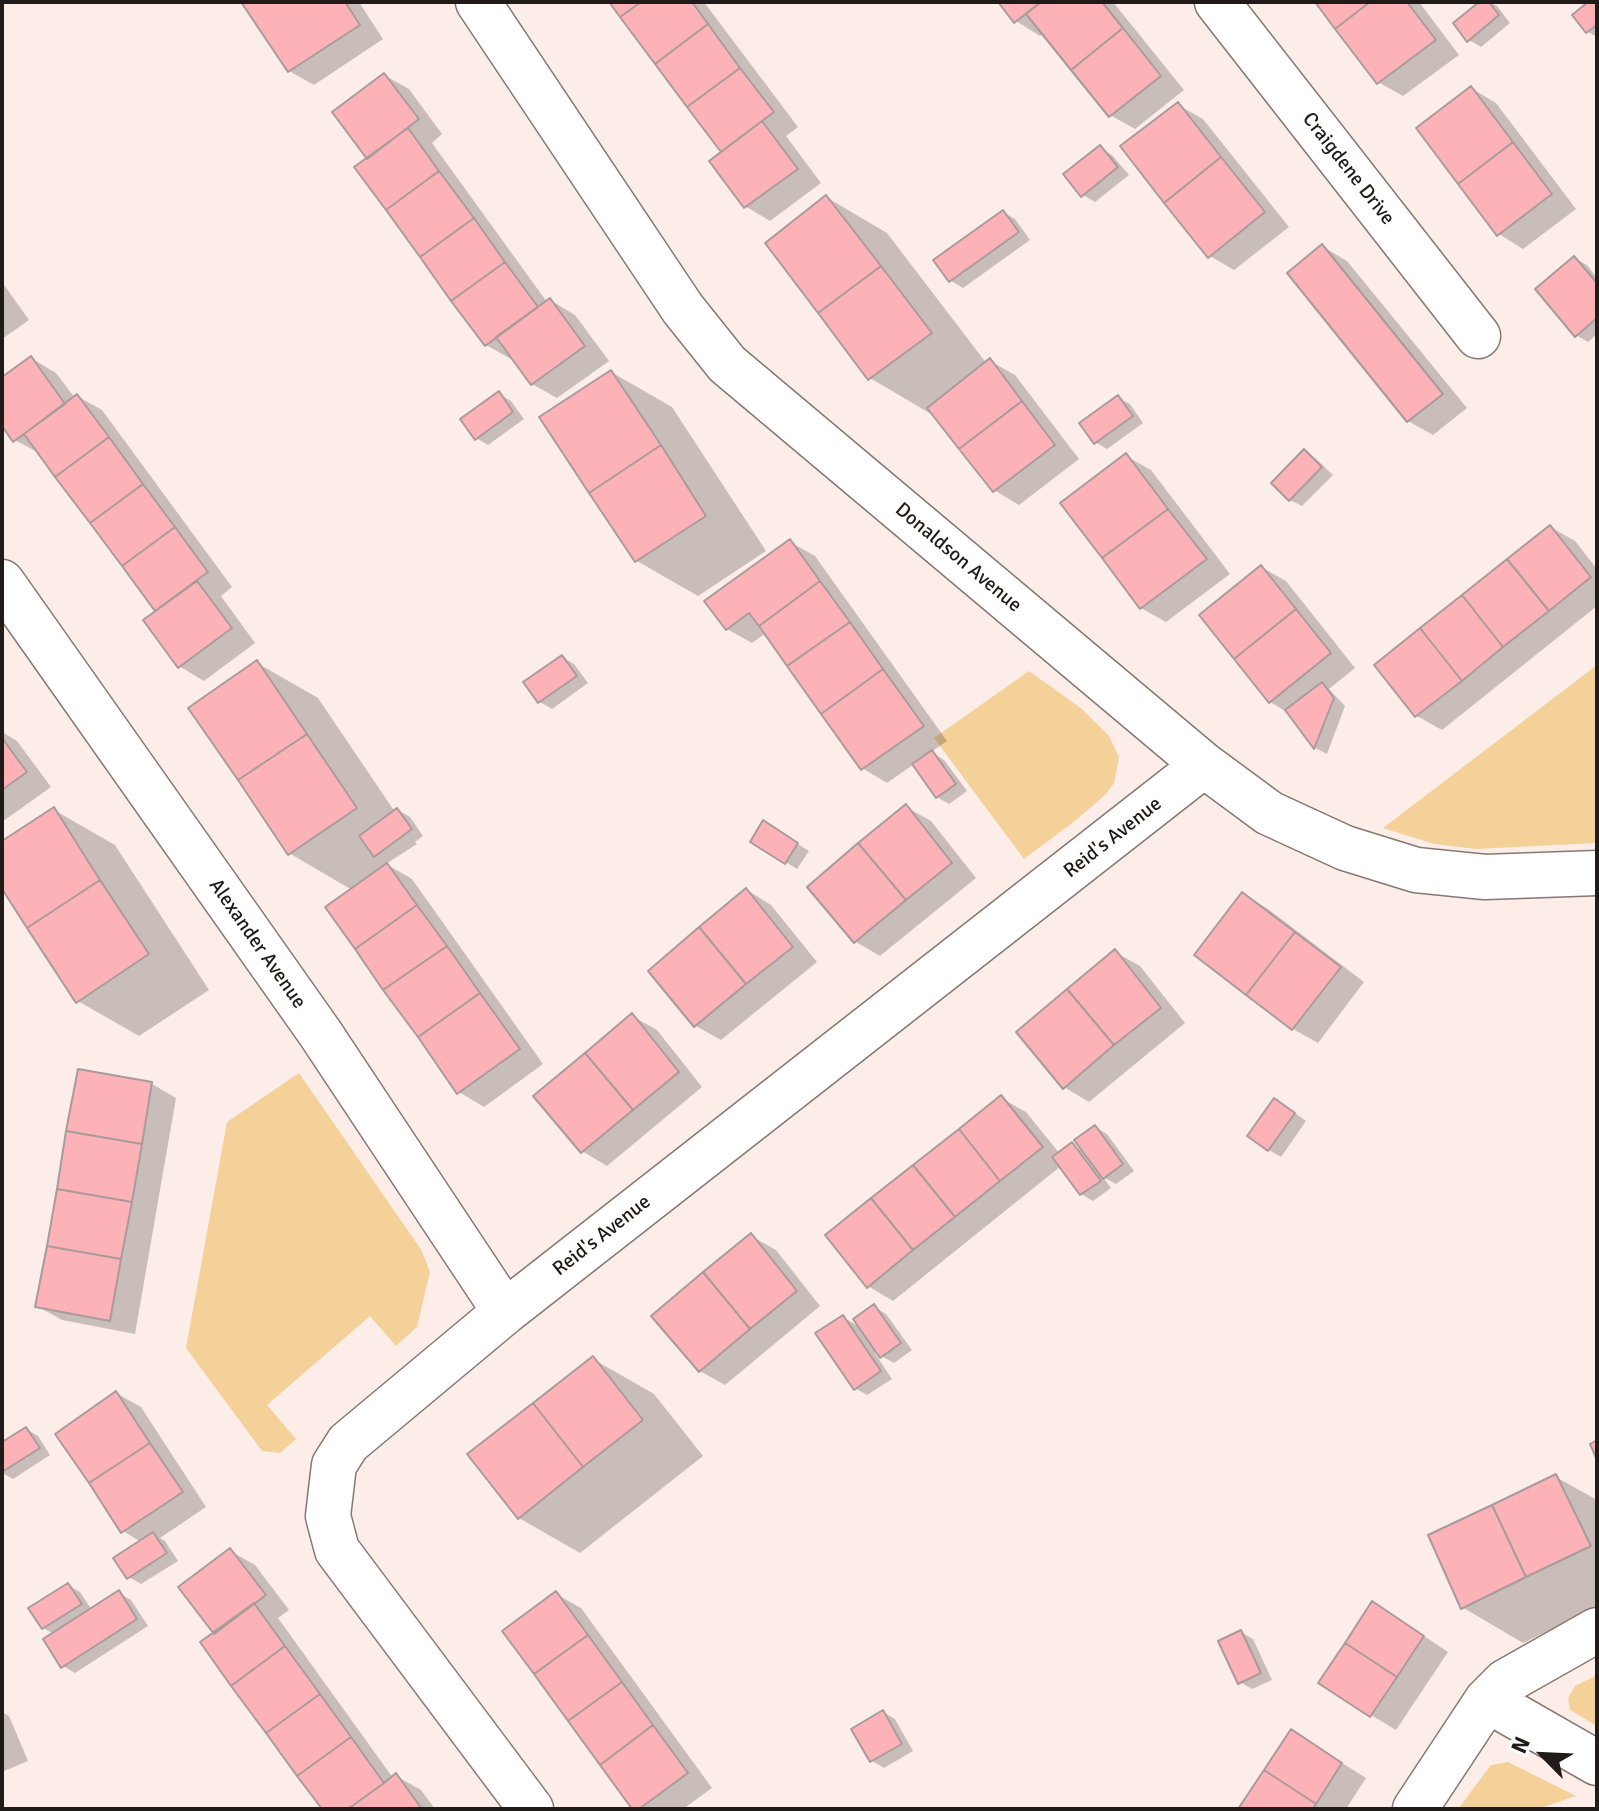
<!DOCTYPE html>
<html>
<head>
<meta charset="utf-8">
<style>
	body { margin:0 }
	#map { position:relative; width:1599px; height:1811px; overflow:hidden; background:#fcede9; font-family:Signika,sans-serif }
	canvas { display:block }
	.frame { position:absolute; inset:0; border:4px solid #201b19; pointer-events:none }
	.north { position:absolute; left:1503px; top:1715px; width:80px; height:80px; -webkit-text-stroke:6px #fefefe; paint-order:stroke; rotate:294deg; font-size:22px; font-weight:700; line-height:32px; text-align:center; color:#201b19 }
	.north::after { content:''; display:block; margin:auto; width:28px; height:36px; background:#201b19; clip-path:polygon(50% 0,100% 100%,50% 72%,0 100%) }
</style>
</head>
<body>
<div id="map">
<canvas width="1599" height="1811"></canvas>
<div class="frame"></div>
<div class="north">N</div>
</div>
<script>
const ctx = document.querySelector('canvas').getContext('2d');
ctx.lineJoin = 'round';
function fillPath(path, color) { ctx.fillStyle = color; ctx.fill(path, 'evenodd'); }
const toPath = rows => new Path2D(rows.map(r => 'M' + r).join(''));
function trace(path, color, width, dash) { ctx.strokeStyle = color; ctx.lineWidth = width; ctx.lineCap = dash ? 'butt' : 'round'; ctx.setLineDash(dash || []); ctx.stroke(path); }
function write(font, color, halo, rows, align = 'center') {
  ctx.font = font + ' Signika,sans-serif'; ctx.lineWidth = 8; ctx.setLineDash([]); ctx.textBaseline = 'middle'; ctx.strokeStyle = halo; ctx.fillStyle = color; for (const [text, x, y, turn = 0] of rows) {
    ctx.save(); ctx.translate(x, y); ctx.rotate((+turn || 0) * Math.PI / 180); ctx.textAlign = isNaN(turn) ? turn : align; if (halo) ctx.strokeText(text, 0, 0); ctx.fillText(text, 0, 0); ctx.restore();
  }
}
fillPath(toPath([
	[1597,665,1597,843,1476,849,1434,844,1383,828],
	[1029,671,1082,709,1109,736,1119,757,1114,783,1105,795,1076,820,1024,859,934,738],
	[299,1073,422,1251,430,1272,417,1327,396,1346,370,1316,267,1405,296,1439,280,1453,262,1451,186,1348,227,1122],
	[1597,1675,1597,1726,1570,1710,1568,1698,1575,1686],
	[1508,1762,1576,1796,1538,1809,1458,1809,1491,1765]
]), '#f4d199');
fillPath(toPath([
	[243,2,359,2,383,39,314,85,289,71],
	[611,2,704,2,798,127,786,136,821,183,770,221,745,206,724,152],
	[1000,2,1113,2,1184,90,1135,129,1110,115,1044,33,1040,36,1016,21],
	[1317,2,1419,2,1459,55,1403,96,1378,82],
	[1482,2,1490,2,1497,6,1510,23,1481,47,1469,40],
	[1591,2,1597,2,1597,37,1588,32],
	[384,75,409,89,442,134,432,143,547,302,550,300,575,315,609,361,557,398,532,384,513,357,511,359,486,345,370,159],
	[1471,88,1496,103,1576,209,1523,249,1499,234],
	[1178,105,1203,119,1289,227,1234,270,1210,256],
	[1100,148,1112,155,1129,175,1095,202,1083,195],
	[826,197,887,233,987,364,990,361,1015,375,1079,459,1019,505,994,490,933,412,931,414,870,378],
	[1003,212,1015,219,1030,240,963,288,951,281,936,260],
	[1323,247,1347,261,1467,408,1433,435,1408,421],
	[1574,258,1587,265,1597,278,1597,334,1588,342,1576,335],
	[2,282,29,320,2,339],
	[31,358,56,373,75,398,77,396,102,410,232,587,221,596,255,643,204,681,179,666,158,612,41,454,15,440,2,423,2,380],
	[611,372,672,407,766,551,698,596,637,561],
	[499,394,511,401,524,419,488,445,476,438],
	[1118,398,1130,404,1143,423,1107,449,1095,442],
	[1304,452,1316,459,1333,475,1302,506,1290,500],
	[1126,456,1151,470,1230,574,1166,622,1141,608],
	[1550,527,1575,541,1597,569,1597,606,1442,730,1417,716],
	[790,542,815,556,947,741,931,752,944,760,967,791,949,804,937,797,914,764,887,783,862,768,766,633,752,643,727,629],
	[1261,567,1286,581,1355,668,1329,689,1345,706,1327,754,1315,748,1289,713,1270,702],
	[562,657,574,664,588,683,552,709,540,702],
	[257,663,318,698,395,812,398,810,410,817,423,836,415,842,417,844,386,864,412,879,543,1064,484,1107,459,1092,352,890,289,853],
	[2,732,17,741,51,787,2,822],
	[906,807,931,821,976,878,880,956,856,942,809,887],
	[54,810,115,845,209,990,139,1036,78,1001,2,885,2,843],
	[776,830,809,851,797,869,752,841],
	[747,890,771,905,817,962,721,1040,696,1026,651,971],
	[1243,894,1268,909,1364,982,1318,1043,1293,1029,1197,955],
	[1115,952,1140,966,1185,1023,1089,1102,1064,1087],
	[632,1016,657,1030,702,1087,607,1166,582,1151],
	[152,1084,176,1098,135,1334,62,1320,37,1306],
	[1001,1098,1026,1112,1060,1154,1072,1145,1086,1153,1095,1127,1107,1134,1134,1171,1116,1184,1103,1177,1111,1188,1093,1201,1081,1194,1061,1166,893,1301,868,1286],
	[1287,1107,1306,1121,1281,1157,1269,1150],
	[751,1236,776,1250,820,1306,725,1385,700,1371],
	[874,1307,886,1314,912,1350,894,1363,874,1352,892,1379,867,1395,855,1388,843,1317,861,1328],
	[593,1359,654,1394,703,1456,580,1553,519,1518],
	[116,1393,141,1407,206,1507,160,1538,165,1541,178,1561,141,1584,129,1577,141,1542,123,1531],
	[26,1429,38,1436,50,1455,13,1479,2,1473,2,1445],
	[1556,1477,1597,1500,1597,1607,1523,1643,1462,1607],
	[230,1551,255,1565,289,1610,278,1618,393,1778,396,1776,421,1790,435,1809,324,1809,217,1635],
	[68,1585,80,1592,92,1610,119,1593,131,1600,148,1626,75,1673,63,1666,54,1634,43,1628],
	[556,1594,581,1608,712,1788,683,1809,634,1809],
	[1397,1618,1448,1652,1396,1730,1371,1715],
	[1241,1632,1253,1639,1272,1680,1252,1689,1240,1682],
	[2,1712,9,1716,28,1761,2,1772],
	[883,1712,895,1719,913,1751,884,1768,872,1761],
	[1291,1731,1366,1778,1346,1809,1241,1809]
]), '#0003');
const building = toPath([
	[241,2,345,2,360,25,288,72,241,2],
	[609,2,641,2,620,17,609,2],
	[641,2,692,2,708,24,655,64,620,17,641,2],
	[998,2,1041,2,1014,23,998,2],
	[1041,2,1102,2,1123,28,1071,70,1026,14,1041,2],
	[1315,2,1370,2,1335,29,1315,2],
	[1370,2,1407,2,1436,40,1377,84,1335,29,1370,2],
	[1479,2,1489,2,1499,15,1467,42,1453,23,1479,2],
	[1588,2,1597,2,1597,25,1586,33,1572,15,1588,2],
	[708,24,740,68,687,107,655,64,708,24],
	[1123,28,1161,76,1109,117,1071,70,1123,28],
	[740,68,774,112,721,152,687,107,740,68],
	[384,73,419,119,367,159,332,112,384,73],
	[1471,86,1513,142,1458,184,1416,128,1471,86],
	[1178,102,1221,157,1164,203,1120,146,1178,102],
	[762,121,798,169,744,208,709,161,762,121],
	[408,128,439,171,386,210,354,167,408,128],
	[1513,142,1552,194,1497,236,1458,184,1513,142],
	[1100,145,1118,167,1081,197,1063,174,1100,145],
	[1221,157,1265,212,1208,258,1164,203,1221,157],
	[439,171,474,218,420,257,386,210,439,171],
	[826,195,881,266,818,313,765,243,826,195],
	[1003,210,1019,232,949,282,933,260,1003,210],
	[474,218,505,262,451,301,420,257,474,218],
	[1322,244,1443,394,1407,422,1287,273,1322,244],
	[1574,256,1597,283,1597,318,1575,337,1535,289,1574,256],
	[505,262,538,307,485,346,451,301,505,262],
	[881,266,932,333,868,380,818,313,881,266],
	[550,298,585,346,531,385,496,337,550,298],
	[31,356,65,404,13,442,2,426,2,377,31,356],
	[990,358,1022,401,959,449,927,408,990,358],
	[611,370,661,445,589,493,539,417,611,370],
	[499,391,513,412,475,440,460,419,499,391],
	[77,394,109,437,55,477,24,434,77,394],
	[1118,395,1133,416,1094,444,1079,423,1118,395],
	[1022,401,1055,445,993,492,959,449,1022,401],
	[109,437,143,484,90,523,55,477,109,437],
	[661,445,706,516,635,562,589,493,661,445],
	[1304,449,1322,467,1289,501,1271,483,1304,449],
	[1126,453,1168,509,1102,558,1060,503,1126,453],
	[143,484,175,527,122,566,90,523,143,484],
	[1168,509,1207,559,1140,609,1102,558,1168,509],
	[1550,525,1591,577,1549,611,1507,559,1550,525],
	[175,527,208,572,155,611,122,566,175,527],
	[790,539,820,581,759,626,749,613,726,630,704,601,790,539],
	[1507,559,1549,611,1503,647,1462,595,1507,559],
	[1261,565,1296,609,1234,659,1199,615,1261,565],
	[197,581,232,628,178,668,143,620,197,581],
	[820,581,850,622,787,666,759,626,820,581],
	[1462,595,1503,647,1462,681,1420,628,1462,595],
	[1296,609,1331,653,1269,703,1234,659,1296,609],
	[850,622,883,669,821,714,787,666,850,622],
	[1420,628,1462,681,1415,717,1374,665,1420,628],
	[562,655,577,676,538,703,523,682,562,655],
	[257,660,307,734,238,780,188,708,257,660],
	[883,669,924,726,861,770,821,714,883,669],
	[1322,682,1334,698,1314,749,1285,710,1322,682],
	[307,734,357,808,288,855,238,780,307,734],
	[2,738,27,772,2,790,2,738],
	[932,750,956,784,936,798,912,764,932,750],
	[906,804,952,863,906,900,858,843,906,804],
	[54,807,100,880,27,928,2,889,2,841,54,807],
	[397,808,412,829,374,857,359,836,397,808],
	[763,820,798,843,785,864,750,842,763,820],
	[858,843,906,900,854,943,807,887,858,843],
	[387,863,417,905,355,949,325,907,387,863],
	[100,880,149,954,76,1003,27,928,100,880],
	[746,888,793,947,746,984,699,927,746,888],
	[1242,892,1295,932,1246,995,1194,955,1242,892],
	[417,905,447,946,383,990,355,949,417,905],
	[699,927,746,984,694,1027,648,971,699,927],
	[1295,932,1341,967,1292,1030,1246,995,1295,932],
	[447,946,480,993,418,1037,383,990,447,946],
	[1115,949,1161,1008,1114,1045,1067,989,1115,949],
	[1067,989,1114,1045,1063,1089,1016,1032,1067,989],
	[480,993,520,1049,457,1094,418,1037,480,993],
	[632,1013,679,1072,633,1110,585,1053,632,1013],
	[585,1053,633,1110,581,1153,533,1096,585,1053],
	[78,1069,152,1082,142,1144,66,1131,78,1069],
	[1001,1095,1043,1147,1000,1181,959,1129,1001,1095],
	[1274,1098,1295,1113,1268,1151,1247,1136,1274,1098],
	[1095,1125,1123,1164,1103,1179,1074,1140,1095,1125],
	[959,1129,1000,1181,955,1217,913,1165,959,1129],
	[66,1131,142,1144,132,1202,57,1189,66,1131],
	[1072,1142,1101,1181,1080,1195,1052,1157,1072,1142],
	[913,1165,955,1217,913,1250,871,1198,913,1165],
	[57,1189,132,1202,121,1259,47,1246,57,1189],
	[871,1198,913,1250,867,1288,825,1235,871,1198],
	[751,1233,797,1291,750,1329,703,1272,751,1233],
	[47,1246,121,1259,110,1321,35,1307,47,1246],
	[703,1272,750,1329,699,1372,651,1316,703,1272],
	[874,1304,901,1343,880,1358,853,1319,874,1304],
	[843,1315,881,1371,854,1390,815,1333,843,1315],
	[593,1356,643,1420,583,1467,533,1403,593,1356],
	[116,1391,150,1443,89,1483,55,1434,116,1391],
	[533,1403,583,1467,518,1519,467,1454,533,1403],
	[26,1427,40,1448,2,1472,2,1442,26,1427],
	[1597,1440,1597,1460,1590,1444,1597,1440],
	[150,1443,183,1492,121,1533,89,1483,150,1443],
	[1556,1474,1591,1546,1526,1577,1492,1505,1556,1474],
	[1492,1505,1526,1577,1461,1609,1428,1535,1492,1505],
	[153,1532,167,1553,127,1579,113,1558,153,1532],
	[230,1548,266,1595,214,1634,178,1587,230,1548],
	[68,1583,82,1604,42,1629,28,1608,68,1583],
	[119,1590,137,1619,61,1668,43,1639,119,1590],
	[556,1591,588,1635,534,1674,502,1631,556,1591],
	[1372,1601,1424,1636,1397,1677,1345,1643,1372,1601],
	[254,1603,285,1646,231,1686,200,1642,254,1603],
	[1241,1630,1261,1673,1238,1684,1218,1641,1241,1630],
	[588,1635,622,1682,568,1721,534,1674,588,1635],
	[1345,1643,1397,1677,1370,1717,1318,1683,1345,1643],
	[285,1646,320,1694,266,1733,231,1686,285,1646],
	[622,1682,653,1725,600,1765,568,1721,622,1682],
	[320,1694,351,1737,297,1776,266,1733,320,1694],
	[883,1710,902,1744,870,1762,851,1729,883,1710],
	[653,1725,688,1773,639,1809,632,1809,600,1765,653,1725],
	[1291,1729,1342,1763,1316,1804,1264,1770,1291,1729],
	[351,1737,384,1783,348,1809,322,1809,297,1776,351,1737],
	[1264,1770,1316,1804,1313,1809,1238,1809,1264,1770],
	[396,1773,422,1809,348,1809,384,1783,396,1773]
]);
fillPath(building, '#fcb2b7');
trace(building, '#a99a9b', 2);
const minor = toPath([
	[478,2,683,309,727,364,1204,765,1269,813,1345,848,1416,870,1485,877,1597,873],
	[1217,2,1478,336],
	[2,582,320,1033,505,1312],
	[1487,1700,1597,1763],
	[531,1809,337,1550,328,1516,334,1465,348,1443,505,1312,1204,765],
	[1415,1809,1487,1700,1505,1682,1597,1630]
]);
trace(minor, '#857874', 47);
trace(minor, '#fff', 44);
write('20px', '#201b19', '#fefefe', [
	["Craigdene Drive",1348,169,52],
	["Donaldson Avenue",958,558,40],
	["Reid's Avenue",1113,838,-38],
	["Alexander Avenue",257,944,55],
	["Reid's Avenue",602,1236,-38]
]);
</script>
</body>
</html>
